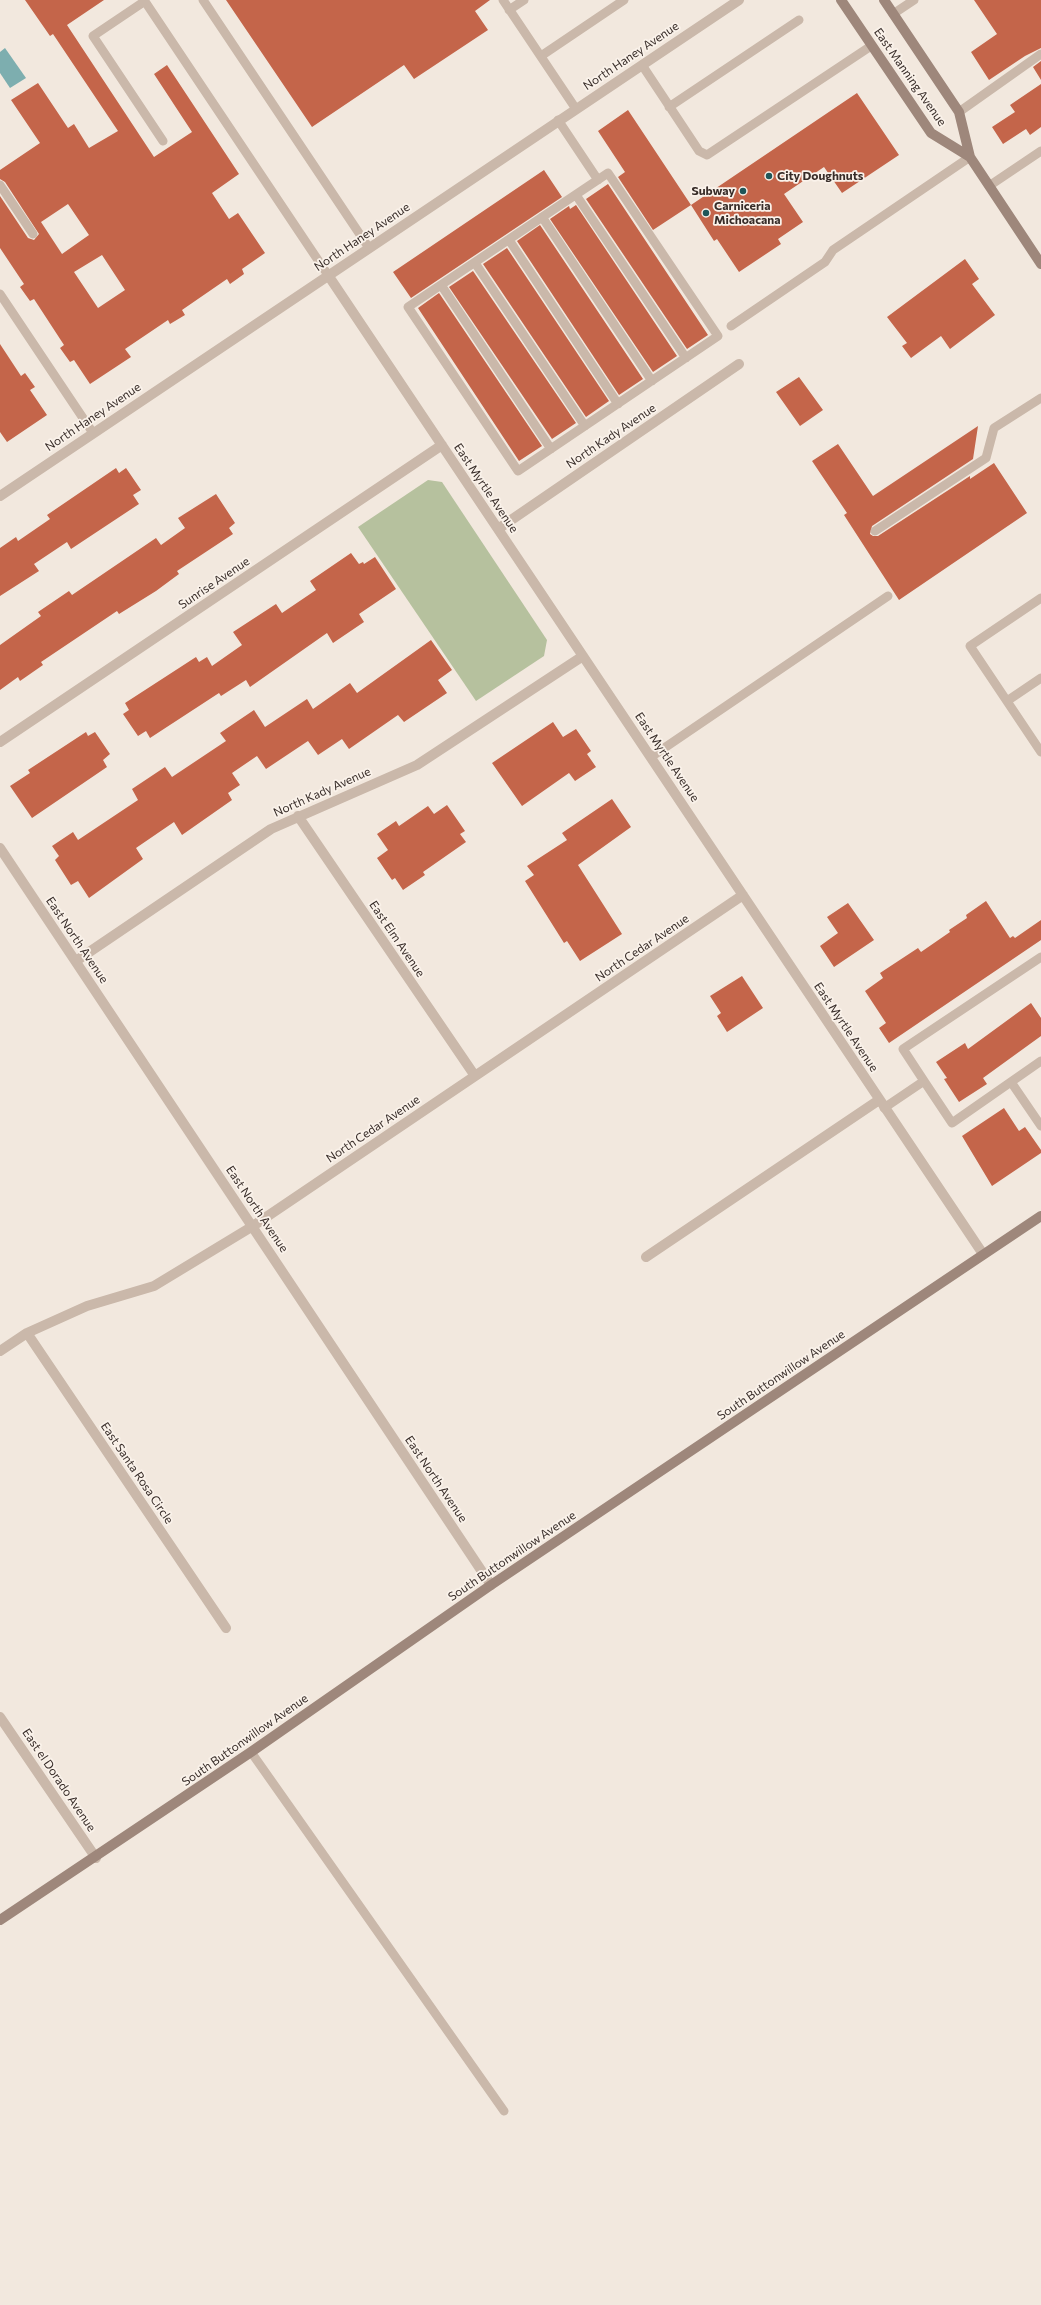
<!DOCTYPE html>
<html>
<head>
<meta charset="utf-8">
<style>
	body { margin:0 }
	canvas { display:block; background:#f2e8de }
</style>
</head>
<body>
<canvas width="1041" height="2305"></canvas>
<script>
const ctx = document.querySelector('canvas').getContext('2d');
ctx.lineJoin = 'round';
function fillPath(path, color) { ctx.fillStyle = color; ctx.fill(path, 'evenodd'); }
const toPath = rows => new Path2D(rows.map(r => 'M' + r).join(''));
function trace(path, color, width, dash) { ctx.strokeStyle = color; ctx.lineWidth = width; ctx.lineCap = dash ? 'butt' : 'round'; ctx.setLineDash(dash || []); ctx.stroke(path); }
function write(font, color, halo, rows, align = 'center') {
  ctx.font = font + ' Commissioner,sans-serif'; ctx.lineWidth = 3.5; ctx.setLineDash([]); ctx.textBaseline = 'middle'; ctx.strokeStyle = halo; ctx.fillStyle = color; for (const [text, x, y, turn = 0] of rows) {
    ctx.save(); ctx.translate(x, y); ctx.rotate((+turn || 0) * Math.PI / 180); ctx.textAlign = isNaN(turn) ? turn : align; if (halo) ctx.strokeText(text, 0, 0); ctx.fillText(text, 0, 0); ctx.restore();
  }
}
fillPath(toPath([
	[428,480,442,482,547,640,544,656,476,701,358,527]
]), '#b6c19e');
fillPath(toPath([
	[5,48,26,78,10,88,0,73,0,52]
]), '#7daeaf');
fillPath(toPath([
	[25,0,104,0,67,25,154,157,192,132,154,74,167,65,239,174,212,193,229,219,238,213,265,253,242,269,244,274,230,284,227,279,182,310,185,315,170,324,168,320,125,349,131,357,90,384,74,360,70,362,60,348,64,345,34,299,30,301,20,287,24,284,0,248,0,196,28,238,34,240,39,234,5,182,0,179,0,170,40,143,11,100,38,83,68,128,74,124,89,148,118,131,53,34,50,36],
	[68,204,89,235,62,254,41,222],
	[102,255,125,290,98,308,74,272],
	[226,0,490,0,475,11,488,30,414,79,404,65,312,127],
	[974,0,1041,0,1041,48,1025,56,989,80,971,52,997,34],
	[1041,61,1041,80,1033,67],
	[1041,84,1041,127,1030,135,1026,129,1003,144,992,127,1015,112,1010,105],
	[857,93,899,155,842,193,824,167,784,194,803,222,778,239,781,244,739,272,717,239,714,241,691,205],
	[628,110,691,205,653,230,618,177,625,172,598,131],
	[544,170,562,197,411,298,393,272],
	[608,184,708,335,687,349,586,199],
	[576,205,677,356,653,372,550,219,569,206,570,209],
	[540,225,643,379,619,395,517,241],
	[507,248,609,401,586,417,483,264],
	[965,259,979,279,972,284,995,315,950,349,941,336,911,358,902,346,907,343,887,317],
	[473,271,576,423,552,439,449,287],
	[439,293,542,446,519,461,418,308],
	[0,344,21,376,25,373,35,387,30,390,47,415,7,442,0,432],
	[799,377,823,410,800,426,776,392],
	[978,426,973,459,872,526,870,534,873,536,878,536,970,476,970,479,994,463,1027,513,899,600,844,515,847,513,812,461,838,444,873,496],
	[116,468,119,473,126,468,141,490,133,495,139,504,71,549,67,542,34,564,39,571,0,596,0,548,16,537,18,541,50,519,47,515],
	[216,494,235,523,229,528,233,534,177,571,179,574,156,591,119,614,117,611,41,662,43,665,20,681,18,677,0,690,0,645,41,616,38,612,69,591,72,595,156,538,161,545,185,528,178,518],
	[351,553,359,564,363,562,364,564,375,557,396,589,359,614,364,622,333,643,327,633,250,687,246,680,221,696,219,693,150,738,146,731,138,736,123,714,129,710,125,703,196,657,199,662,207,657,212,666,242,645,233,632,276,604,282,613,316,590,310,581],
	[431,640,452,670,438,680,447,693,404,722,398,715,349,749,342,739,318,755,308,741,266,769,257,756,232,773,240,785,228,793,232,800,182,835,174,822,136,848,143,859,89,898,78,881,71,885,55,860,59,856,52,846,73,832,78,840,138,800,132,789,165,767,172,777,226,741,220,733,254,710,265,727,307,699,313,709,350,683,357,693],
	[553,722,563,737,576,729,591,751,587,754,596,767,575,781,569,773,522,806,492,763],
	[86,732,88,736,95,732,110,754,103,760,107,767,32,818,10,786,30,773,28,770],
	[612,799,631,827,578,865,622,934,580,961,567,941,564,943,525,881,534,875,527,866,567,840,562,833],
	[447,805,465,831,460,834,466,842,423,872,425,875,403,890,395,878,392,880,377,858,388,850,377,834,396,821,399,826,428,806,434,814],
	[986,901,1010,938,1013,936,1015,938,1041,920,1041,940,889,1043,879,1028,886,1023,865,991,883,978,880,973,918,948,921,952,950,932,949,930,967,918,966,915],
	[848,903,874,940,834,967,820,946,838,933,827,917],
	[742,976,763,1008,727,1032,717,1016,721,1013,710,996],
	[1031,1003,1041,1018,1041,1036,983,1078,987,1084,959,1102,944,1079,947,1078,936,1062,965,1043,968,1049],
	[1004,1108,1019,1131,1025,1127,1041,1150,1041,1153,992,1186,962,1136]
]), '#c4654a');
trace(toPath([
	[144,0,328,275],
	[203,0,369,248],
	[503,0,576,109],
	[145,1,93,36,163,141],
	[509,10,524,0],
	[893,14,914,0],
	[541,56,624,0],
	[642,65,699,151,707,155,871,46],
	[669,107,799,20],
	[959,112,1041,54],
	[558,120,598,180],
	[608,173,718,336,518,471,408,307,608,173],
	[0,185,33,234],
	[989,186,1041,151],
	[576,195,686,358],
	[542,217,652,381],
	[509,240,618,404],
	[475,263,585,426],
	[441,285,551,449],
	[0,294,93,433],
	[731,326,825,262,833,250,970,157],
	[875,531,986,458,994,428,1041,398],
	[1041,598,970,646,1041,752],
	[1007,701,1041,678],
	[651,757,888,596],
	[924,1081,952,1123,1041,1061],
	[1011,1082,1041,1126],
	[884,1108,924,1081,903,1049,1041,957],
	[251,1752,504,2111]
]), '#cab8aa', 9);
trace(toPath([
	[328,275,983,1254],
	[0,496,739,0],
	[498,529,739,364],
	[0,742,442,445],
	[298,816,475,1076],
	[0,848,491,1585],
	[76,961,271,829,417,765,583,656],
	[646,1257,879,1100],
	[27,1333,226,1628],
	[0,1351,27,1333,87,1306,154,1286,253,1226,743,895],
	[0,1717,96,1858]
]), '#cab8aa', 10);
trace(toPath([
	[841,0,931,133,970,157],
	[884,0,959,112,970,157,1041,264],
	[0,1920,251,1752,491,1585,1041,1216]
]), '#9e877b', 10);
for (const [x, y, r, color] of [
	[769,176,4,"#1f5659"],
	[743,191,4,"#1f5659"],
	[706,213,4,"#1f5659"]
]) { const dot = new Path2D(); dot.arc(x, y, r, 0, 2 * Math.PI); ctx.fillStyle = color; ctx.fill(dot); trace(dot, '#faf2ea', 1.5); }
write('12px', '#382d29', '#faf2ea', [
	["North Haney Avenue",631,56,-34],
	["East Manning Avenue",910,77,55],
	["North Haney Avenue",362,237,-34],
	["North Haney Avenue",93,417,-34],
	["North Kady Avenue",611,436,-34],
	["East Myrtle Avenue",486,488,56],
	["Sunrise Avenue",214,583,-34],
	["East Myrtle Avenue",667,757,56],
	["North Kady Avenue",322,792,-24],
	["East Elm Avenue",397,939,56],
	["East North Avenue",77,940,56],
	["North Cedar Avenue",642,948,-34],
	["East Myrtle Avenue",846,1027,56],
	["North Cedar Avenue",373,1129,-34],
	["East North Avenue",257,1209,56],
	["South Buttonwillow Avenue",781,1375,-34],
	["East Santa Rosa Circle",137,1473,56],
	["East North Avenue",436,1479,56],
	["South Buttonwillow Avenue",512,1556,-34],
	["South Buttonwillow Avenue",245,1740,-35],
	["East el Dorado Avenue",59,1780,56]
]);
write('bold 12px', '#382d29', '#faf2ea', [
	["City Doughnuts",777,176],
	["Subway",735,191,"right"],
	["Carniceria",714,206],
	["Michoacana",714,220]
], 'left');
</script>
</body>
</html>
